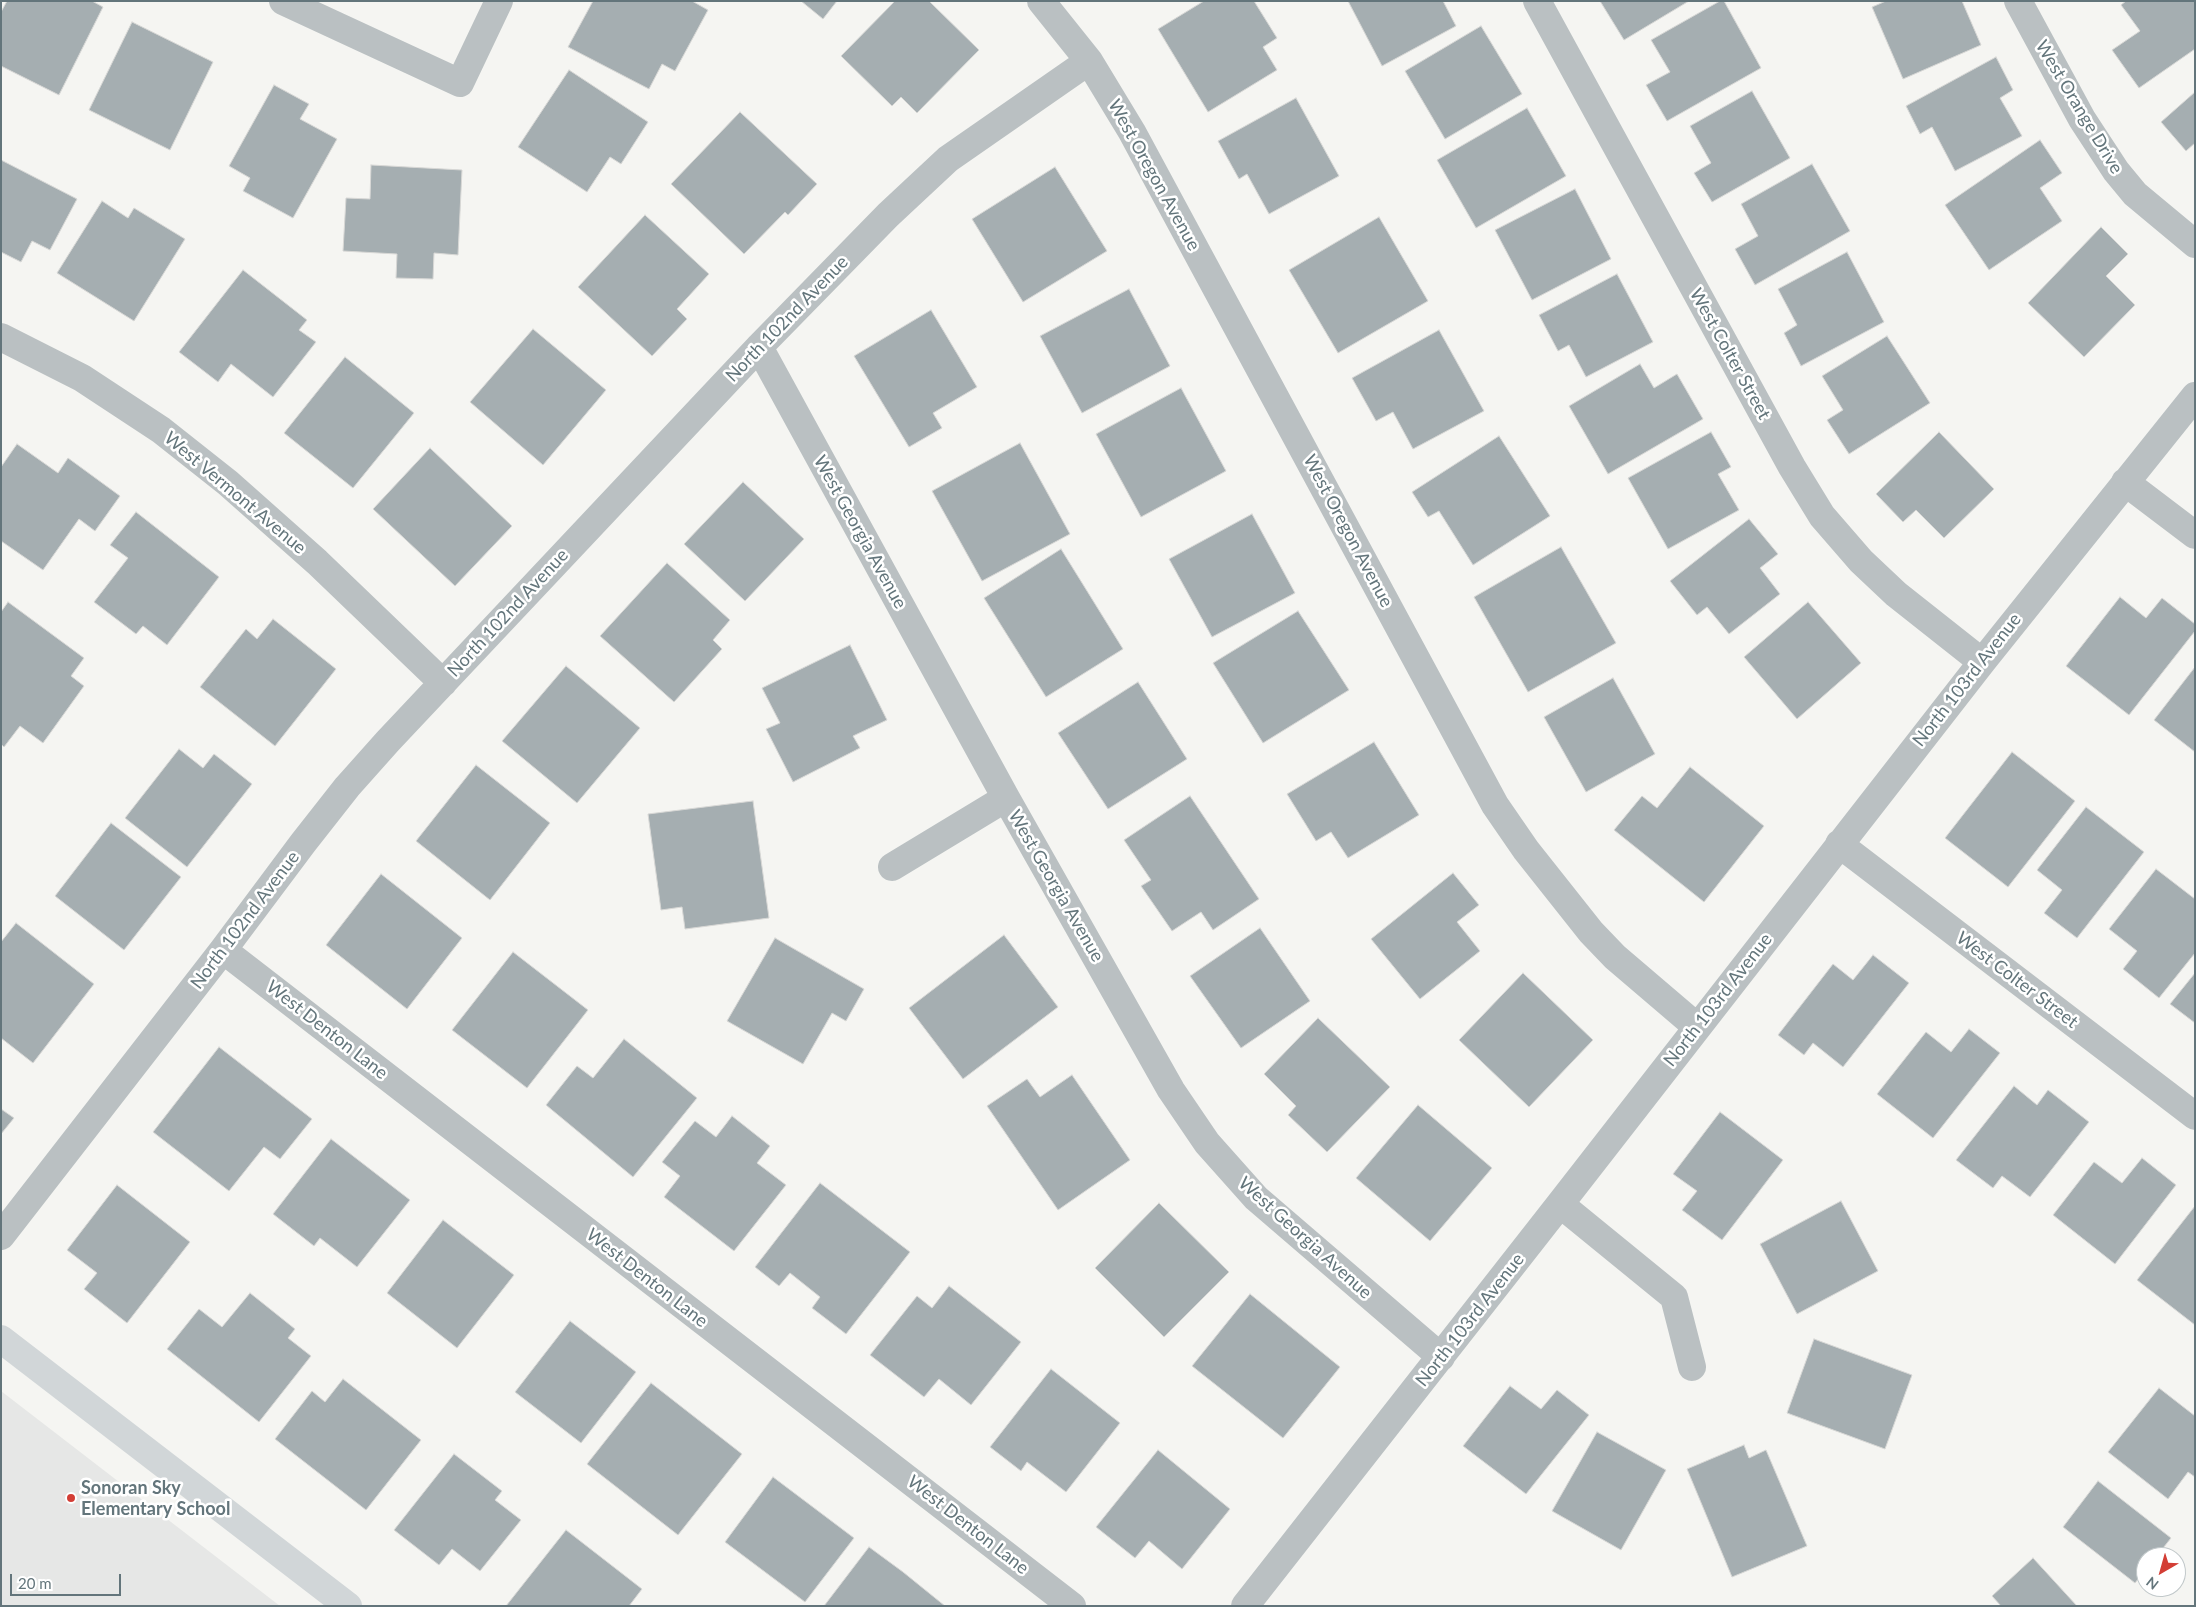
<!DOCTYPE html>
<html>
<head>
<meta charset="utf-8">
<style>
	body { margin:0 }
	#map { position:relative; width:2196px; height:1607px; overflow:hidden; background:#f5f5f2; font-family:Lato,sans-serif }
	canvas { display:block }
	.frame { position:absolute; inset:0; border:2px solid #63757b; pointer-events:none }
	.north { position:absolute; left:2136px; top:1547px; width:50px; height:50px; box-sizing:border-box; background:#fff; border:1px solid #c1c8ca; border-radius:50%; rotate:218deg; font-size:14px; font-weight:700; line-height:20px; text-align:center; color:#63757b }
	.north::after { content:''; display:block; margin:auto; width:18px; height:22px; background:#d33e35; clip-path:polygon(50% 0,100% 100%,50% 72%,0 100%) }
	.scale { position:absolute; left:10px; top:1574px; width:111px; height:22px; box-sizing:border-box; border:2px solid #63757b; border-top:0; padding-left:6px; font-size:15px; line-height:18px; white-space:nowrap; color:#63757b; -webkit-text-stroke:4px #fff; paint-order:stroke }
</style>
</head>
<body>
<div id="map">
<canvas width="2196" height="1607"></canvas>
<div class="frame"></div>
<div class="north">N</div>
<div class="scale">20 m</div>
</div>
<script>
const ctx = document.querySelector('canvas').getContext('2d');
ctx.lineJoin = 'round';
function fillPath(path, color) { ctx.fillStyle = color; ctx.fill(path, 'evenodd'); }
const toPath = rows => new Path2D(rows.map(r => 'M' + r).join(''));
function trace(path, color, width, dash) { ctx.strokeStyle = color; ctx.lineWidth = width; ctx.lineCap = dash ? 'butt' : 'round'; ctx.setLineDash(dash || []); ctx.stroke(path); }
function write(font, color, halo, rows, align = 'center') {
  ctx.font = font + ' Lato,sans-serif'; ctx.lineWidth = 5; ctx.setLineDash([]); ctx.textBaseline = 'middle'; ctx.strokeStyle = halo; ctx.fillStyle = color; for (const [text, x, y, turn = 0] of rows) {
    ctx.save(); ctx.translate(x, y); ctx.rotate((+turn || 0) * Math.PI / 180); ctx.textAlign = isNaN(turn) ? turn : align; if (halo) ctx.strokeText(text, 0, 0); ctx.fillText(text, 0, 0); ctx.restore();
  }
}
fillPath(toPath([
	[1,1391,280,1606,1,1606]
]), '#e6e7e6');
const building = toPath([
	[7,1,92,1,103,7,59,95,1,66,1,12,7,1],
	[593,1,692,1,708,10,675,71,662,64,649,89,568,47,593,1],
	[801,1,837,1,823,19,801,1],
	[895,1,929,1,979,50,917,113,901,97,892,106,841,56,895,1],
	[1204,1,1254,1,1277,38,1263,47,1277,70,1208,112,1158,29,1204,1],
	[1348,1,1443,1,1456,26,1382,66,1348,1],
	[1600,1,1689,1,1624,40,1600,1],
	[1720,1,1724,1,1761,68,1667,121,1646,85,1670,72,1651,40,1720,1],
	[1886,1,1962,1,1981,45,1903,79,1872,7,1886,1],
	[2126,1,2195,1,2195,49,2139,88,2112,50,2140,31,2121,5,2126,1],
	[132,22,213,62,170,150,89,110,132,22],
	[1481,26,1522,94,1445,139,1405,71,1481,26],
	[1996,57,2013,90,2000,98,2022,136,1955,171,1932,127,1920,134,1906,106,1996,57],
	[569,70,648,122,621,164,610,157,587,192,518,147,569,70],
	[274,85,309,104,300,119,337,139,293,218,243,191,250,178,229,166,274,85],
	[1752,91,1790,158,1712,202,1694,173,1711,163,1690,126,1752,91],
	[2195,92,2195,143,2186,151,2161,122,2195,92],
	[1296,98,1339,176,1269,214,1247,174,1239,179,1218,141,1296,98],
	[1527,108,1566,176,1476,228,1437,160,1527,108],
	[740,112,817,184,788,215,785,212,744,254,671,184,740,112],
	[2040,140,2062,173,2040,188,2062,221,1989,270,1945,205,2040,140],
	[1,160,77,199,50,250,32,241,21,262,1,252,1,160],
	[1812,164,1850,231,1755,285,1735,249,1758,236,1741,204,1812,164],
	[371,165,462,170,458,255,434,253,433,279,396,278,397,254,343,251,346,198,370,199,371,165],
	[1055,167,1107,251,1023,302,972,219,1055,167],
	[1575,189,1611,259,1532,300,1495,230,1575,189],
	[102,201,128,218,134,208,185,239,134,321,57,273,102,201],
	[645,215,709,274,677,309,687,319,652,356,578,287,645,215],
	[1379,217,1428,301,1338,353,1289,270,1379,217],
	[2101,227,2128,254,2106,276,2135,305,2084,357,2028,303,2101,227],
	[1847,252,1884,322,1801,366,1784,333,1797,325,1778,289,1847,252],
	[243,270,307,320,299,330,316,342,273,397,231,364,218,382,179,352,243,270],
	[1617,274,1653,342,1586,377,1569,345,1558,351,1539,315,1617,274],
	[1129,289,1170,366,1082,413,1040,336,1129,289],
	[931,310,977,387,933,413,942,428,909,447,854,356,931,310],
	[533,329,606,390,543,465,470,402,533,329],
	[1439,330,1484,411,1413,449,1393,412,1376,421,1352,378,1439,330],
	[1887,336,1930,403,1849,454,1827,420,1843,410,1822,376,1887,336],
	[345,357,414,413,353,488,284,433,345,357],
	[1640,364,1654,388,1677,374,1703,419,1608,474,1569,406,1640,364],
	[1181,388,1226,471,1141,517,1096,434,1181,388],
	[1711,432,1731,467,1718,474,1739,510,1668,549,1628,478,1711,432],
	[1939,432,1994,489,1944,538,1916,510,1903,522,1876,494,1939,432],
	[1499,436,1550,516,1473,565,1439,511,1428,517,1412,492,1499,436],
	[1020,443,1070,534,982,581,932,491,1020,443],
	[17,444,58,473,68,458,120,496,95,531,79,519,43,570,1,541,1,467,17,444],
	[430,448,512,526,455,586,373,509,430,448],
	[743,482,804,539,745,601,684,544,743,482],
	[136,512,219,577,167,645,143,626,136,634,94,602,128,558,110,545,136,512],
	[1252,514,1295,593,1212,637,1169,559,1252,514],
	[1749,519,1778,554,1760,568,1780,594,1729,634,1707,607,1697,615,1670,581,1749,519],
	[1561,547,1616,643,1528,692,1474,597,1561,547],
	[1061,549,1123,649,1046,697,984,598,1061,549],
	[667,563,730,620,713,640,722,649,674,702,600,636,667,563],
	[2120,597,2146,618,2162,598,2195,624,2195,631,2129,715,2066,666,2120,597],
	[8,602,84,658,71,676,84,686,43,743,20,726,4,747,1,744,1,612,8,602],
	[1808,602,1861,663,1797,719,1744,657,1808,602],
	[1298,611,1349,690,1263,743,1213,663,1298,611],
	[273,619,336,669,275,746,200,687,246,629,257,639,273,619],
	[850,645,887,720,853,736,860,748,793,782,766,729,780,723,762,688,850,645],
	[566,666,640,728,577,803,502,741,566,666],
	[2195,667,2195,752,2154,720,2195,667],
	[1613,678,1655,754,1586,792,1544,717,1613,678],
	[1138,682,1187,759,1108,809,1058,733,1138,682],
	[1374,742,1419,815,1348,858,1331,832,1316,841,1287,794,1374,742],
	[179,749,203,768,214,754,252,784,187,867,125,818,179,749],
	[2012,752,2075,801,2008,887,1945,838,2012,752],
	[476,765,550,823,490,900,416,841,476,765],
	[1690,767,1764,826,1704,902,1614,830,1642,796,1657,808,1690,767],
	[1190,796,1259,899,1213,930,1201,912,1172,931,1141,886,1151,880,1124,840,1190,796],
	[753,801,769,918,685,929,682,907,661,910,648,814,753,801],
	[2086,807,2144,852,2077,938,2044,913,2062,890,2037,870,2086,807],
	[111,823,181,877,124,950,55,896,111,823],
	[2156,869,2195,899,2195,953,2159,998,2123,969,2137,951,2109,929,2156,869],
	[1453,873,1479,905,1457,922,1480,951,1420,999,1371,939,1453,873],
	[381,874,462,938,407,1009,326,945,381,874],
	[16,923,94,984,33,1063,1,1038,1,942,16,923],
	[1260,928,1310,1001,1241,1048,1190,976,1260,928],
	[1004,935,1058,1007,963,1079,909,1008,1004,935],
	[775,938,864,989,846,1021,832,1013,803,1064,727,1021,775,938],
	[513,952,588,1010,527,1088,452,1030,513,952],
	[1873,955,1909,983,1843,1067,1813,1043,1804,1055,1778,1035,1833,964,1853,980,1873,955],
	[1523,973,1593,1040,1529,1107,1459,1040,1523,973],
	[2195,973,2195,1023,2170,1004,2195,973],
	[1318,1018,1390,1087,1327,1152,1288,1115,1296,1106,1264,1074,1318,1018],
	[1969,1029,2000,1053,1933,1138,1877,1094,1926,1032,1951,1052,1969,1029],
	[624,1039,697,1098,633,1177,546,1105,577,1066,593,1078,624,1039],
	[219,1047,312,1119,280,1159,264,1147,229,1191,153,1132,219,1047],
	[1072,1075,1130,1160,1058,1210,987,1106,1027,1079,1040,1097,1072,1075],
	[2014,1086,2037,1105,2048,1090,2089,1122,2030,1197,2002,1176,1993,1188,1956,1160,2014,1086],
	[1418,1105,1492,1168,1430,1241,1356,1178,1418,1105],
	[1,1109,14,1118,1,1134,1,1109],
	[1720,1112,1783,1160,1722,1240,1682,1210,1697,1191,1673,1174,1720,1112],
	[732,1116,770,1146,757,1163,786,1185,734,1251,664,1197,680,1176,662,1162,695,1121,716,1137,732,1116],
	[331,1139,410,1200,357,1267,320,1238,314,1246,273,1214,331,1139],
	[2142,1158,2176,1185,2115,1264,2053,1215,2094,1162,2122,1183,2142,1158],
	[820,1183,910,1252,846,1334,812,1308,820,1297,790,1273,779,1286,755,1267,820,1183],
	[117,1185,190,1242,127,1323,84,1289,97,1273,67,1250,117,1185],
	[1841,1201,1878,1271,1797,1314,1760,1244,1841,1201],
	[1159,1203,1229,1272,1164,1337,1095,1268,1159,1203],
	[2195,1206,2195,1325,2137,1280,2195,1206],
	[443,1220,514,1275,457,1348,387,1293,443,1220],
	[949,1286,1021,1342,971,1405,939,1379,924,1397,870,1355,917,1296,932,1308,949,1286],
	[250,1293,295,1329,288,1338,311,1356,259,1422,167,1349,199,1309,222,1327,250,1293],
	[1250,1294,1340,1367,1283,1438,1192,1366,1250,1294],
	[570,1321,636,1372,581,1443,515,1392,570,1321],
	[1814,1339,1912,1375,1885,1449,1787,1413,1814,1339],
	[1051,1369,1120,1423,1066,1492,1027,1462,1021,1471,990,1447,1051,1369],
	[343,1379,421,1440,366,1510,275,1439,312,1391,325,1402,343,1379],
	[651,1383,742,1454,678,1535,587,1464,651,1383],
	[1510,1386,1541,1409,1557,1390,1589,1415,1526,1494,1463,1446,1510,1386],
	[2159,1388,2195,1416,2195,1477,2188,1472,2168,1499,2108,1452,2159,1388],
	[1597,1432,1666,1470,1621,1550,1552,1511,1597,1432],
	[1744,1445,1749,1458,1766,1450,1807,1546,1732,1577,1687,1469,1744,1445],
	[1158,1450,1230,1509,1182,1569,1149,1541,1135,1558,1096,1527,1158,1450],
	[454,1454,502,1491,495,1500,521,1520,480,1571,452,1549,439,1565,394,1530,454,1454],
	[773,1477,854,1538,805,1602,725,1542,773,1477],
	[2098,1481,2171,1538,2156,1557,2146,1557,2146,1569,2135,1583,2063,1527,2098,1481],
	[566,1530,642,1589,629,1606,506,1606,566,1530],
	[869,1547,903,1572,945,1606,824,1606,869,1547],
	[2033,1558,2077,1606,2001,1606,1992,1596,2033,1558]
]);
fillPath(building, '#a5aeb1');
trace(building, '#d7d7d5', 1);
trace(toPath([
	[283,1,460,83,499,1],
	[1041,1,1089,61,1132,132,1495,805,1526,850,1591,932,1615,957,1697,1027],
	[1537,1,1792,467,1822,516,1861,561,1896,594,1982,662],
	[2018,1,2082,119,2116,171,2135,194,2195,244],
	[1,337,82,378,161,430,228,483,317,562,443,683],
	[759,347,1006,798,1171,1090,1207,1143,1256,1198,1441,1357],
	[2125,482,2195,535],
	[1839,844,2195,1116],
	[892,867,1006,798],
	[223,950,1072,1606],
	[1560,1204,1674,1297,1692,1367],
	[1,1236,223,950,303,843,347,787,388,741,759,347,888,215,948,159,1089,61],
	[1245,1606,1560,1204,1982,662,2195,396]
]), '#bac0c2', 28);
trace(toPath([
	[1,1339,348,1606]
]), '#d1d6d8', 28);
for (const [x, y, r, color] of [
	[71,1498,5,"#d33e35"]
]) { const dot = new Path2D(); dot.arc(x, y, r, 0, 2 * Math.PI); ctx.fillStyle = color; ctx.fill(dot); trace(dot, '#fff', 2); }
write('18px', '#63757b', '#fff', [
	["West Orange Drive",2079,107,59],
	["West Oregon Avenue",1154,175,61],
	["North 102nd Avenue",787,319,-46],
	["West Colter Street",1730,354,61],
	["West Vermont Avenue",235,493,40],
	["West Oregon Avenue",1348,531,62],
	["West Georgia Avenue",860,532,61],
	["North 102nd Avenue",508,613,-47],
	["North 103rd Avenue",1967,680,-52],
	["West Georgia Avenue",1056,886,60],
	["North 102nd Avenue",245,920,-53],
	["West Colter Street",2017,980,37],
	["North 103rd Avenue",1718,1000,-52],
	["West Denton Lane",327,1030,38],
	["West Georgia Avenue",1305,1238,42],
	["West Denton Lane",647,1278,38],
	["North 103rd Avenue",1470,1320,-52],
	["West Denton Lane",968,1525,38]
]);
write('bold 18px', '#63757b', '#fff', [
	["Sonoran Sky",81,1488],
	["Elementary School",81,1509]
], 'left');
</script>
</body>
</html>
